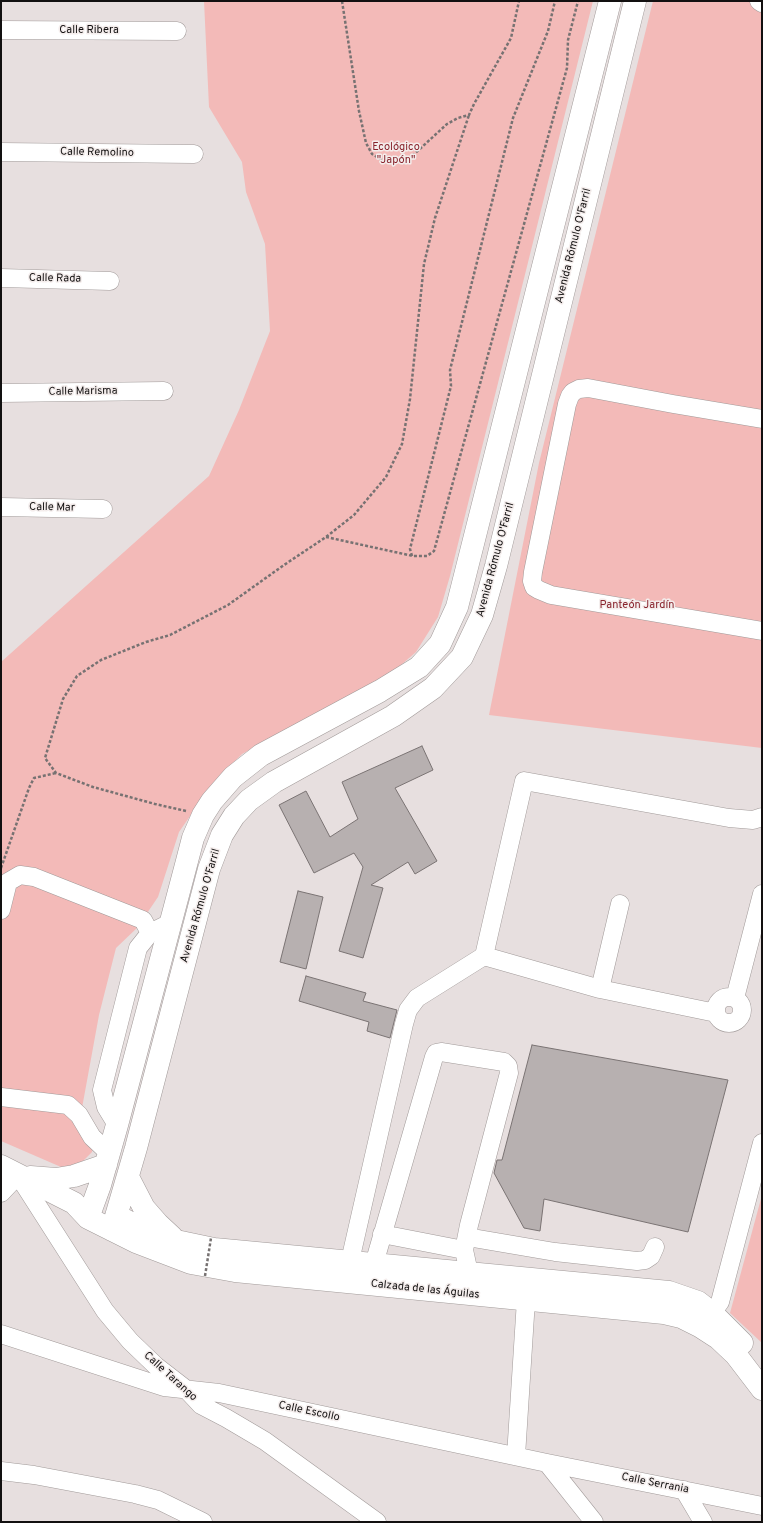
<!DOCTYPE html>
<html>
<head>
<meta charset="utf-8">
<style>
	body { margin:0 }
	#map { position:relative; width:763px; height:1523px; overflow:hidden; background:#e7dfdf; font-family:Overpass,sans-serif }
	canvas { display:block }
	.frame { position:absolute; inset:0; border:2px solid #121010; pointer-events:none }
</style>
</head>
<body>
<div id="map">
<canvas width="763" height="1523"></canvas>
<div class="frame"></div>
</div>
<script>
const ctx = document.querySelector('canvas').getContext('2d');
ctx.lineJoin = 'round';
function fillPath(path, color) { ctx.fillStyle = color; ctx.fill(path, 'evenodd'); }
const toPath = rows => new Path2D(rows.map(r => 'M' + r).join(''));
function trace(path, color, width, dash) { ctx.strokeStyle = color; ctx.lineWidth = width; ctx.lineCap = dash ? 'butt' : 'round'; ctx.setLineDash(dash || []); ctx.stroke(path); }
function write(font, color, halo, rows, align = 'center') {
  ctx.font = font + ' Overpass,sans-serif'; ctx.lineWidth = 3; ctx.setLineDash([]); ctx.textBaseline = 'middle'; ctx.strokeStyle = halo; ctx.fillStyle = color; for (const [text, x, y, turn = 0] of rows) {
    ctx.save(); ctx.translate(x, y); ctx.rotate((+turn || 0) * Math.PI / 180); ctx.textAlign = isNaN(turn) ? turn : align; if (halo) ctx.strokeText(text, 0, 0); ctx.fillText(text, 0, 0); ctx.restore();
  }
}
fillPath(toPath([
	[204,1,593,1,450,576,438,617,416,652,393,672,242,754,222,774,197,806,179,832,158,897,137,928,116,948,99,1015,82,1108,95,1133,92,1152,79,1165,61,1167,1,1141,1,662,209,476,239,410,270,331,265,244,246,192,242,162,209,107],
	[653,1,762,1,762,748,489,715,539,463],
	[762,1195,762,1343,730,1313]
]), '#f3bab8');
const building = toPath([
	[422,746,433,770,395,788,437,861,415,874,408,862,371,885,383,888,363,958,339,951,363,867,354,853,314,873,279,805,306,791,330,837,358,819,342,782,422,746],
	[298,891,323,897,306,969,280,962,298,891],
	[306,976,366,993,363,1001,397,1010,390,1038,367,1031,369,1022,299,1001,306,976],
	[532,1045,728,1080,688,1232,544,1199,540,1231,524,1228,494,1173,497,1160,502,1160,532,1045]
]);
fillPath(building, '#b7b0b0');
trace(building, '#7a7373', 1);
const minor = toPath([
	[759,1,762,3],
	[1,30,177,31],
	[1,152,194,154],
	[1,278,110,281],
	[1,393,164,391],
	[762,419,673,404,588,388,579,389,573,392,570,396,567,404,533,572,532,581,534,587,539,590,551,595,762,631],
	[1,507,103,509],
	[1,910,8,882,20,875,34,877,143,920,150,933],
	[484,956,600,989,716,1013],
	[600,989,620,904],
	'716 1010a13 13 0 1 1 26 0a13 13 0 1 1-26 0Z',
	[735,998,762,894],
	[1,1097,68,1105,79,1115,92,1137,109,1153],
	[117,1125,106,1107,102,1090,138,948,150,933,170,923],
	[1,1193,18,1175,105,1311,130,1341,156,1366,187,1390,201,1405,226,1418,265,1441,377,1522],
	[382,1234,464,1250],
	[467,1237,555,1252,637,1261,645,1260,651,1256,655,1247],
	[350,1261,404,1024,408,1010,417,998,484,956,524,781,729,818,753,820,762,817],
	[374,1264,434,1057,436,1053,441,1052,504,1062,508,1066,509,1073,469,1225,464,1250,469,1273],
	[704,1324,720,1302,762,1143],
	[1,1334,164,1387,219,1393,547,1463,762,1506],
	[516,1456,526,1300],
	[547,1463,594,1522],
	[1,1471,34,1475,135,1494,158,1500,203,1522],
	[684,1490,703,1522]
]);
const major = toPath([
	[1,1166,74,1203,88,1218,136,1242,191,1263,235,1271,664,1313,681,1317,701,1327,718,1338,736,1355,762,1389],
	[30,1177,56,1179,74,1176,106,1165],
	[128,1177,144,1208,158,1224,172,1237],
	[88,1218,100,1185,117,1125,187,861,193,838,203,815,212,801,233,777,261,755,380,691,419,667,440,644,457,607,610,1],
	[125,1220,140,1228,176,1241,214,1249,669,1292,698,1302,712,1313,742,1343],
	[112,1230,136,1148,209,869,222,835,234,816,249,800,274,782,393,716,433,688,462,657,482,615,496,566,635,1]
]);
trace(minor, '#a19a99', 19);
trace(major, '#a19a99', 23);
trace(toPath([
	[342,1,359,111,366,143,372,154,382,160,394,162,411,157,447,124,458,118,469,115,474,104,511,38,519,1],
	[326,537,413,556,427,556,434,551,567,68,568,40,578,1],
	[412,556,410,549,451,386,450,370,513,118,548,31,555,1],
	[186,811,155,804,93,787,56,773,45,758,63,699,77,676,101,660,146,642,170,635,228,605,284,565,326,537,354,515,386,477,402,444,410,399,424,264,435,218,469,115],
	[1,868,29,788,34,778,56,773]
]), '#777272', 2.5, [3, 2]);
trace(minor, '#fff', 18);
trace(major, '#fff', 22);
trace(toPath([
	[205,1276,211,1238]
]), '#777272', 2.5, [3, 2]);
write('11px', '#121010', '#f4edec', [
	["Calle Ribera",89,31],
	["Calle Remolino",97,153,1],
	["Avenida Rómulo O'Farril",574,246,-76],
	["Calle Rada",55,279,1],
	["Calle Marisma",83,392,-1],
	["Calle Mar",52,508,1],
	["Avenida Rómulo O'Farril",496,560,-75],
	["Avenida Rómulo O'Farril",201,906,-74],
	["Calzada de las Águilas",425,1290,6],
	["Calle Tarango",170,1377,42],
	["Calle Escollo",309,1412,12],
	["Calle Serrania",655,1484,11]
]);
write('11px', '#88232c', '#f4edec', [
	["Ecológico",396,148],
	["\"Japón\"",396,161],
	["Panteón Jardín",637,606]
]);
</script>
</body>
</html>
